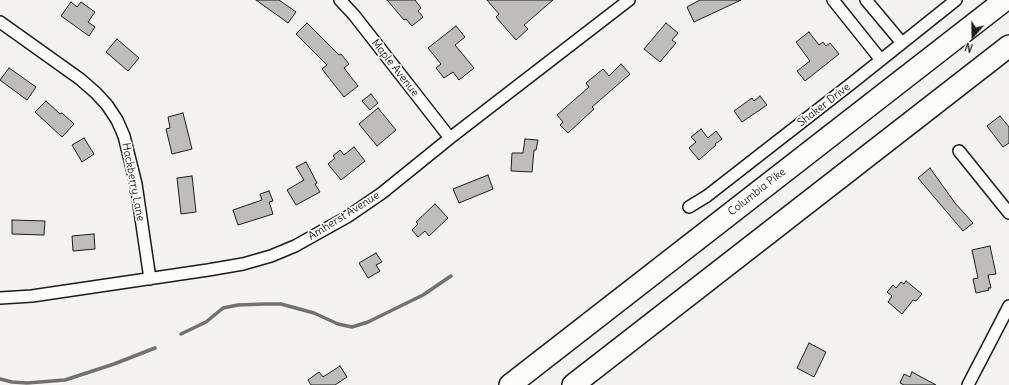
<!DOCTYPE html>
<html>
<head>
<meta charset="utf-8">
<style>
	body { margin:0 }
	#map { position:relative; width:1009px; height:385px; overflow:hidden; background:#f4f3ee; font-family:Delius,sans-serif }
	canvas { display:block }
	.north { position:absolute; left:953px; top:16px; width:40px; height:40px; -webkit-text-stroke:3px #fdfcf7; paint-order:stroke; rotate:200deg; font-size:11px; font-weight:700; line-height:16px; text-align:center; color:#1c1c1c }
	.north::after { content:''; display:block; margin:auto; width:14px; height:18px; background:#1c1c1c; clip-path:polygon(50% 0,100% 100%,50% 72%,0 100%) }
</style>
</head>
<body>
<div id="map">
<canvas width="1009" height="385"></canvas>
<div class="north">N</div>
</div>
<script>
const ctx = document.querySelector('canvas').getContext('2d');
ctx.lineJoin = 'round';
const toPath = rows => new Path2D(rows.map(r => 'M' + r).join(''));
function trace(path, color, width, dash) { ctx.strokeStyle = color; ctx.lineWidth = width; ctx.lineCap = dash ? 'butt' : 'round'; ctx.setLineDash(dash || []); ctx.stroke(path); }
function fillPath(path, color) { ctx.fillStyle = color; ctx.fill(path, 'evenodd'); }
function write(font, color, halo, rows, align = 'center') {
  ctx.font = font + ' Delius,sans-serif'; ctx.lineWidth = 3.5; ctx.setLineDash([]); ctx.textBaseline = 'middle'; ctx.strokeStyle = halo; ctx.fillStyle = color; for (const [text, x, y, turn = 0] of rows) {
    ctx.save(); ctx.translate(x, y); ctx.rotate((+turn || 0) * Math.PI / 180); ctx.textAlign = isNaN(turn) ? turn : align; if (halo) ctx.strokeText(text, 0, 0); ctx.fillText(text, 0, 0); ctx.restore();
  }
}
trace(toPath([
	[181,334,206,322,223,308,238,305,265,304,281,304,314,313,338,324,352,327,368,322,423,295,451,276],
	[0,379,12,382,27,383,65,380,114,364,155,348]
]), '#72716f', 3.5);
const building = toPath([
	[256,0,279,0,296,12,288,23,256,0],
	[387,0,415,0,421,8,418,11,423,17,412,26,406,19,404,20,387,0],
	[487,0,553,0,524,25,528,29,516,40,496,17,499,14,487,0],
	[700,0,741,0,694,22,687,7,700,0],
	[71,2,77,7,81,2,95,12,88,22,95,27,89,36,61,16,71,2],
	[307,23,339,55,341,54,349,64,344,68,358,86,344,97,322,69,327,65,296,34,307,23],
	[666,23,678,33,672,40,676,43,660,62,644,49,666,23],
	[456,26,465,37,455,45,474,68,459,80,453,72,444,78,436,68,441,64,428,48,456,26],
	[809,32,819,45,823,42,826,46,830,43,839,54,805,81,797,71,810,61,796,42,809,32],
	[117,39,139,58,128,71,106,52,117,39],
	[621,64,630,74,592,107,594,109,568,133,560,125,563,122,557,115,589,87,586,83,603,69,609,76,621,64],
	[9,68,36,87,27,100,0,80,9,68],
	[371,94,378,103,370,110,362,101,371,94],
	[760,96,767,105,742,122,734,111,752,98,754,101,760,96],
	[46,101,60,114,62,113,74,124,62,137,35,112,46,101],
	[378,108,396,130,377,146,359,124,378,108],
	[183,113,192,149,172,154,166,129,170,128,168,117,183,113],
	[1000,116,1009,127,1009,143,1003,147,987,126,1000,116],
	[701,129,708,138,716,131,722,139,715,144,716,145,699,160,689,148,696,142,691,137,701,129],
	[84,138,94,154,82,162,72,145,84,138],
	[525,139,538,140,536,150,534,150,532,172,511,171,512,153,523,153,525,139],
	[354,147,365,161,341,180,328,164,335,158,333,156,340,150,344,155,354,147],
	[306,162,317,183,315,184,320,192,296,205,287,190,304,180,296,167,306,162],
	[930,168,955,203,973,223,963,231,918,178,930,168],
	[488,175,493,189,459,203,453,189,488,175],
	[192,176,196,212,181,214,177,178,192,176],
	[269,191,273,201,269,202,273,214,238,225,233,210,262,200,260,194,269,191],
	[435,204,448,218,429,236,425,231,418,237,412,230,418,224,416,222,435,204],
	[12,220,45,221,44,235,12,234,12,220],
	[94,234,95,249,73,251,72,236,94,234],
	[990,246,996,274,988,275,991,288,988,288,989,290,976,293,973,279,978,278,972,250,990,246],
	[376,253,382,262,376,265,380,271,368,278,359,263,376,253],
	[906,281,922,294,916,301,913,300,902,314,888,302,892,296,887,292,893,285,896,288,901,282,904,284,906,281],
	[809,343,826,352,814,377,797,368,809,343],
	[340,366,347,377,335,385,311,385,308,380,319,372,323,377,340,366],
	[912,372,936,385,904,385,900,383,904,374,910,377,912,372]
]);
fillPath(building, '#bebdba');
trace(building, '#1c1c1c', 1);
const minor = toPath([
	[340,0,354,15,450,138],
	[833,0,881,60],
	[866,0,902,43],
	[0,22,80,79,96,93,107,105,117,120,124,136,136,184,150,279],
	[959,151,1009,213],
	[689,207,707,196,852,83,956,0],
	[0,298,32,296,208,270,243,264,271,256,295,246,347,217,382,193,450,138,629,0],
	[968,385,1009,306]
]);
const motorway = toPath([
	[510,385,1005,0],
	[573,385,1009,46]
]);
trace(minor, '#1c1c1c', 14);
trace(motorway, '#1c1c1c', 24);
trace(minor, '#fdfcf7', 11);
trace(motorway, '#fdfcf7', 21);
write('11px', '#1c1c1c', '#fdfcf7', [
	["Maple Avenue",395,68,52],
	["Shaker Drive",824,105,-38],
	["Hackberry Lane",133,182,79],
	["Columbia Pike",757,192,-38],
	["Amherst Avenue",344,216,-32]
]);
</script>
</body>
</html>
